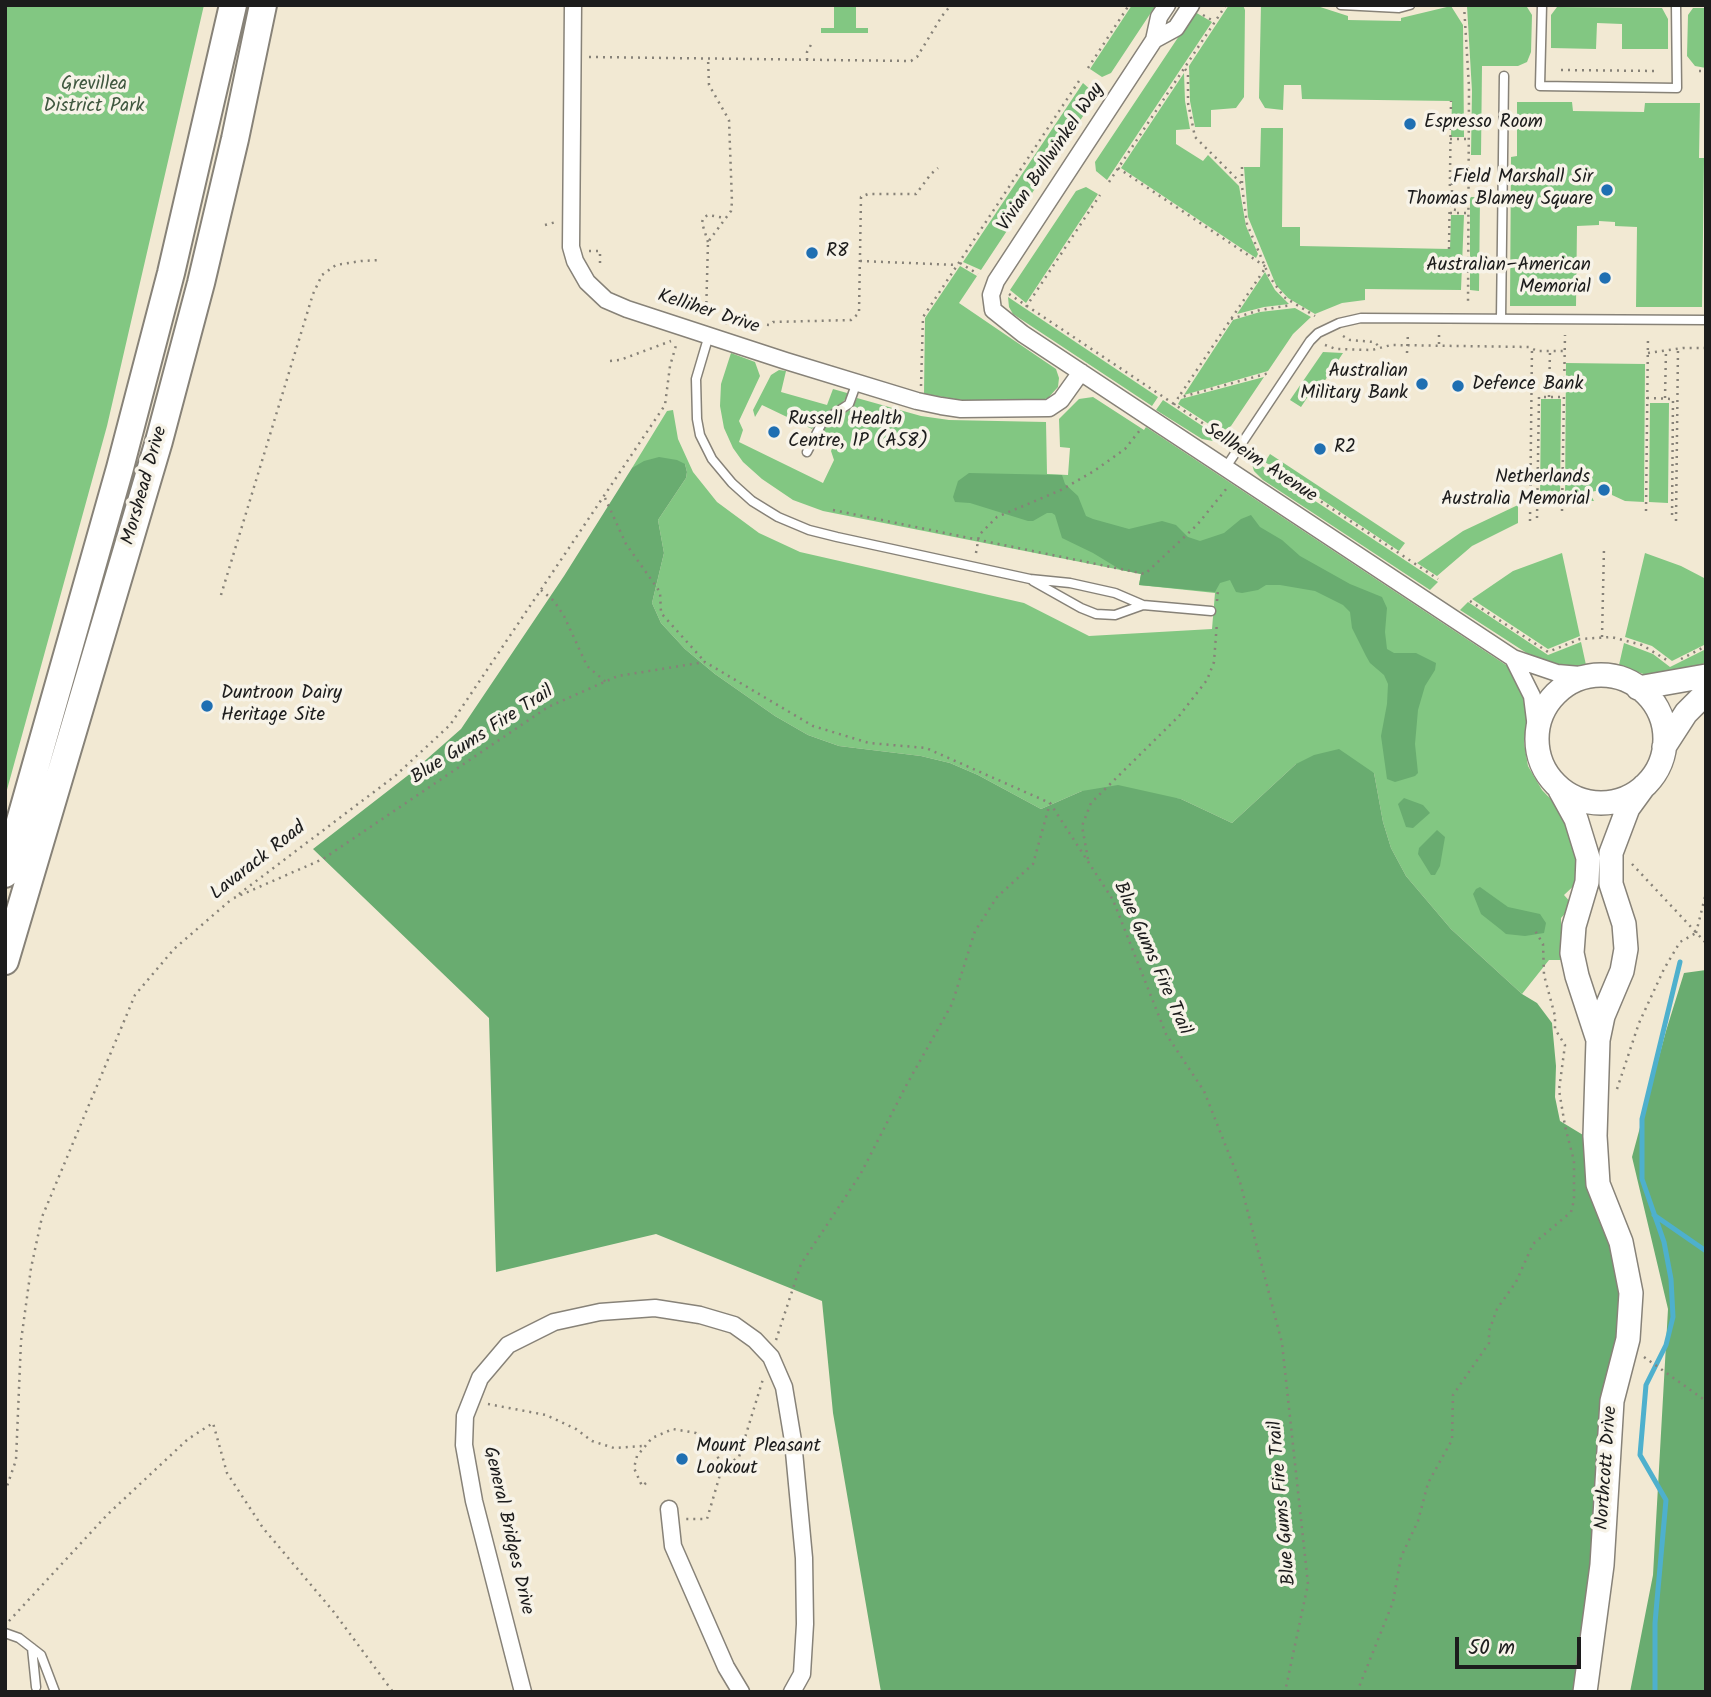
<!DOCTYPE html>
<html>
<head>
<meta charset="utf-8">
<style>
	body { margin:0 }
	#map { position:relative; width:1711px; height:1697px; overflow:hidden; background:#f2e9d3; font-family:Kalam,sans-serif }
	canvas { display:block }
	.frame { position:absolute; inset:0; border:7px solid #1c1c1c; pointer-events:none }
	.scale { position:absolute; left:1455px; top:1637px; width:126px; height:32px; box-sizing:border-box; border:4px solid #1c1c1c; border-top:0; padding-left:9px; font-size:21px; line-height:24px; white-space:nowrap; color:#1c1c1c; -webkit-text-stroke:5px #f7f3e8; paint-order:stroke }
</style>
</head>
<body>
<div id="map">
<canvas width="1711" height="1697"></canvas>
<div class="frame"></div>
<div class="scale">50 m</div>
</div>
<script>
const ctx = document.querySelector('canvas').getContext('2d');
ctx.lineJoin = 'round';
function fillPath(path, color) { ctx.fillStyle = color; ctx.fill(path, 'evenodd'); }
const toPath = rows => new Path2D(rows.map(r => 'M' + r).join(''));
function trace(path, color, width, dash) { ctx.strokeStyle = color; ctx.lineWidth = width; ctx.lineCap = dash ? 'butt' : 'round'; ctx.setLineDash(dash || []); ctx.stroke(path); }
function write(font, color, halo, rows, align = 'center') {
  ctx.font = font + ' Kalam,sans-serif'; ctx.lineWidth = 7; ctx.setLineDash([]); ctx.textBaseline = 'middle'; ctx.strokeStyle = halo; ctx.fillStyle = color; for (const [text, x, y, turn = 0] of rows) {
    ctx.save(); ctx.translate(x, y); ctx.rotate((+turn || 0) * Math.PI / 180); ctx.textAlign = isNaN(turn) ? turn : align; if (halo) ctx.strokeText(text, 0, 0); ctx.fillText(text, 0, 0); ctx.restore();
  }
}
fillPath(toPath([
	[5,5,204,5,107,426,5,797],
	[834,5,856,5,856,28,868,28,868,33,821,33,821,28,834,28],
	[1132,5,1156,5,1111,73,1102,77,1090,69],
	[1229,5,1243,5,1245,10,1244,97,1236,108,1211,110,1211,127,1195,127,1190,101,1189,66],
	[1261,5,1314,5,1348,16,1348,20,1401,21,1401,18,1451,6,1463,25,1464,137,1451,137,1452,101,1302,99,1301,85,1284,85,1283,110,1265,108,1259,98],
	[1467,6,1527,7,1532,15,1531,52,1527,62,1518,66,1482,66,1481,155,1471,155,1472,91],
	[1557,7,1662,8,1668,19,1668,49,1622,49,1622,24,1597,23,1596,49,1551,48,1551,15],
	[1693,8,1706,8,1706,68,1695,66,1687,56,1688,15],
	[1195,12,1212,22,1107,180,1096,171,1095,162],
	[1184,73,1185,101,1190,129,1176,130,1176,144,1203,161,1208,155,1239,186,1246,226,1258,254,1256,258,1121,168],
	[1083,83,1093,92,1093,101,981,270,963,262],
	[1517,102,1572,102,1573,111,1644,112,1645,103,1700,103,1699,158,1704,158,1702,307,1636,307,1637,227,1615,226,1615,222,1599,221,1599,225,1577,226,1576,306,1510,306,1511,157,1517,156],
	[1261,128,1283,128,1282,227,1300,227,1300,246,1450,249,1451,215,1464,215,1461,290,1365,289,1365,300,1342,303,1315,314,1288,298,1276,285,1248,217,1244,167,1260,167],
	[1086,187,1098,194,1026,303,1010,290,1076,191],
	[1470,197,1480,197,1479,291,1470,290],
	[960,266,977,276,959,303,1056,369,1059,378,1058,387,1048,398,1042,400,962,400,924,394,925,318],
	[1265,272,1275,290,1289,304,1264,307,1237,314],
	[1008,297,1158,397,1152,406,1013,314,1009,307],
	[1295,308,1311,317,1293,334,1268,371,1184,395,1233,320,1260,312],
	[1323,352,1343,353,1318,391,1313,389,1301,407,1290,400],
	[731,353,755,362,760,376,739,421,743,430,739,442,823,483,834,460,831,451,835,441,820,433,831,419,852,409,857,398,921,416,949,420,1046,422,1047,474,1068,475,1070,448,1060,447,1059,419,1079,399,1093,397,1144,430,1146,427,1509,667,1524,689,1527,716,1524,743,1528,766,1542,790,1570,819,1581,879,1564,895,1573,905,1561,918,1561,960,1549,960,1522,994,1451,929,1406,876,1391,848,1383,822,1374,773,1296,764,1232,823,1181,799,1082,791,1041,809,978,775,950,763,921,756,839,746,808,735,775,716,715,674,685,649,661,623,652,603,664,553,658,520,686,478,687,472,685,464,632,468,667,411,673,410,678,439,693,472,717,502,759,533,800,552,1024,603,1089,636,1212,629,1215,593,1139,585,1141,574,823,511,793,500,762,479,743,462,733,448,724,428,720,406,721,384],
	[1566,363,1645,364,1644,502,1625,501,1612,495,1612,487,1606,483,1599,485,1596,491,1589,492,1594,501,1565,501],
	[779,370,786,371,781,392,827,405,833,389,847,393,847,397,841,404,822,416,812,429,762,405,755,417,753,410,771,375],
	[1264,377,1231,426,1221,432,1178,404,1181,399],
	[1541,399,1561,399,1560,501,1540,501],
	[1163,400,1222,439,1213,441,1202,439,1156,410],
	[1650,403,1669,403,1668,503,1649,502],
	[1270,454,1405,543,1399,551,1265,462],
	[1250,458,1397,555,1438,582,1430,590,1263,480,1254,471],
	[1518,505,1518,523,1472,546,1437,576,1417,563,1463,531],
	[1562,553,1580,636,1548,649,1472,599,1513,571],
	[1645,553,1681,566,1706,579,1706,644,1672,661,1652,646,1625,637],
	[1468,602,1548,655,1581,642,1586,665,1563,669,1539,661,1460,610],
	[1624,643,1653,654,1670,667,1706,649,1706,662,1682,675,1646,675,1619,665]
]), '#82c782');
fillPath(toPath([
	[659,457,677,460,685,464,687,472,686,478,658,520,664,553,652,603,661,623,685,649,715,674,775,716,808,735,839,746,921,756,950,763,978,775,1041,809,1082,791,1118,785,1181,799,1232,823,1296,764,1314,755,1339,749,1374,773,1383,822,1391,848,1406,876,1451,929,1522,994,1537,1003,1552,1023,1556,1066,1555,1097,1560,1121,1588,1138,1615,1255,1621,1306,1599,1488,1580,1692,881,1692,833,1413,822,1301,656,1234,496,1272,489,1018,313,849,411,773,461,729,564,576,632,468,644,461],
	[969,473,1062,475,1065,484,1078,496,1086,516,1093,519,1129,529,1162,521,1176,525,1188,537,1200,541,1224,533,1241,519,1251,515,1260,527,1282,540,1300,556,1350,584,1382,597,1387,608,1385,632,1387,649,1394,653,1416,653,1436,663,1435,670,1425,686,1418,710,1415,744,1418,773,1415,776,1395,782,1387,779,1381,736,1387,704,1388,684,1384,675,1370,663,1366,656,1352,628,1350,612,1343,605,1315,591,1280,585,1266,585,1258,590,1242,593,1236,592,1230,580,1220,583,1215,592,1139,585,1141,574,1121,570,1093,553,1062,538,1055,515,1052,513,1047,513,1033,521,1028,521,970,503,955,502,953,497,958,481],
	[1404,798,1423,805,1430,813,1413,828,1406,827,1398,804],
	[1437,830,1445,837,1440,866,1435,875,1431,875,1418,854,1419,848],
	[1480,887,1508,907,1540,914,1546,923,1544,933,1525,936,1506,934,1500,929,1481,914,1473,894,1476,889],
	[1706,970,1706,1692,1630,1692,1653,1575,1668,1309,1632,1157,1666,1031,1684,973]
]), '#69ac70');
trace(toPath([
	[1654,1215,1706,1251],
	[1655,1692,1655,1623,1666,1500,1640,1455,1646,1385,1666,1345,1673,1317,1671,1279,1664,1242,1642,1179,1642,1119,1680,962]
]), '#4eb0cd', 5);
const lane = toPath([
	[1341,5,1399,8,1410,5],
	[1542,5,1540,86,1677,88,1676,5],
	[1501,319,1504,76],
	[709,335,696,379,697,419,700,435,712,459,732,483,752,501,778,517,809,530,837,537,1030,579,1070,583,1115,593,1143,605,1211,611],
	[807,452,823,421,849,404,857,382],
	[1226,467,1310,341,1318,333,1339,323,1361,318,1706,320],
	[1033,581,1081,608,1096,614,1115,615,1143,605],
	[5,1633,19,1638,41,1655,55,1692],
	[32,1648,36,1687]
]);
const street = toPath([
	[573,5,571,247,575,261,587,282,606,300,627,309,786,361,917,401,941,406,961,409,1049,408,1061,400,1081,372],
	[1167,5,1159,17,1154,40,996,281,991,295,993,310,1023,334,1513,658,1557,673,1592,676],
	[1154,40,1176,28,1191,5],
	[1513,658,1532,696,1537,736],
	[669,1509,673,1546,726,1667,741,1692],
	[523,1692,474,1501,464,1445,465,1416,480,1378,508,1345,554,1322,600,1312,655,1308,700,1315,734,1325,755,1340,771,1357,784,1387,793,1441,804,1558,805,1624,802,1674,792,1692]
]);
const secondary = toPath([
	'1537 739a64 64 0 1 1 128 0a64 64 0 1 1-128 0Z',
	[1638,688,1706,676],
	[1664,747,1686,713,1706,693],
	[1560,790,1576,819,1588,858,1587,882,1574,926,1572,953,1577,976,1597,1037],
	[1585,1692,1602,1565,1612,1401,1628,1339,1631,1293,1621,1242,1598,1184,1595,1136,1598,1040,1603,1016,1622,971,1626,949,1624,924,1611,884,1611,853,1628,808,1644,786]
]);
const primary = toPath([
	[5,874,120,468,171,273,233,5],
	[5,961,159,441,201,283,235,139,263,5]
]);
trace(lane, '#878278', 11);
trace(street, '#878278', 19);
trace(secondary, '#878278', 26);
trace(primary, '#878278', 30);
trace(toPath([
	[1464,5,1469,87,1468,305],
	[1203,15,1215,22],
	[589,57,911,61,917,57,942,16,951,5],
	[807,60,807,52,812,43],
	[1088,68,1129,5],
	[1185,69,1188,73,1188,103,1195,137,1242,184],
	[1561,70,1659,71],
	[1699,71,1706,71],
	[1450,139,1468,139],
	[1242,167,1242,186,1247,224,1269,276,1284,297,1315,316],
	[1118,168,1266,267,1178,398],
	[1452,176,1452,209,1456,210,1456,200,1467,200],
	[1453,176,1468,176],
	[1109,182,1226,5],
	[1450,213,1467,213],
	[545,225,556,222],
	[708,242,702,223,703,218,708,215,725,218],
	[1449,249,1451,101],
	[589,251,600,251,600,268],
	[860,261,958,265],
	[960,263,978,274],
	[1009,294,1222,436],
	[1026,307,1100,195],
	[706,317,708,242,731,211,732,202,729,120,709,85,708,58],
	[1231,319,1260,310,1292,305],
	[725,323,770,325,773,322,851,320,859,313,861,197,868,194,916,194,931,174,938,168],
	[1343,336,1350,340,1374,342,1381,348],
	[1439,344,1439,334],
	[1325,345,1336,349,1372,350,1391,345,1529,347,1537,351,1564,351],
	[1407,353,1408,333],
	[1648,353,1683,348,1706,348],
	[610,361,620,360,671,341],
	[921,386,923,317,1079,81],
	[1549,397,1550,351],
	[1647,398,1673,399,1672,520],
	[1665,398,1666,350],
	[1174,405,1178,398,1269,373],
	[1251,455,1438,579],
	[605,498,626,544,660,592,661,613,705,662],
	[833,510,1145,574,1197,525,1227,488],
	[1562,511,1565,335],
	[1646,511,1648,336],
	[1537,518,1539,397,1563,397],
	[1530,521,1532,348],
	[1676,521,1678,348],
	[976,553,979,535,997,517,1061,490,1094,471,1125,449,1140,430],
	[541,590,554,601,564,616,587,666,606,682],
	[221,595,313,294,322,275,336,265,361,261,379,260],
	[1217,601,1218,589],
	[1470,601,1548,652,1580,639,1611,637,1642,645,1670,662],
	[1602,637,1604,548],
	[1681,659,1706,646],
	[1088,859,1082,826,1091,803,1179,716,1207,680,1214,662,1217,622],
	[1632,864,1706,943],
	[239,894,395,776,450,725,665,405,670,366,677,342],
	[234,898,323,859,548,707,618,676,705,662,813,726,869,743,926,748,1050,803,1113,900,1166,1034,1204,1091,1240,1182,1282,1343,1308,1584,1285,1692],
	[1696,933,1706,893],
	[1617,1089,1639,1023,1664,969,1680,942,1696,933],
	[776,1340,801,1264,860,1175,907,1084,952,1004,975,931,997,897,1033,864,1050,803],
	[1644,1357,1706,1401],
	[488,1404,546,1415,576,1429,592,1441,614,1448,643,1446],
	[722,1468,739,1457,763,1379],
	[646,1483,642,1486,634,1468,637,1456,652,1438,673,1429,696,1433,706,1439,714,1447,722,1468,707,1519,685,1519],
	[5,1492,16,1460,21,1341,31,1268,42,1217,135,995,174,949,233,898],
	[9,1621,107,1515,188,1439,213,1423,227,1473,263,1528,333,1611,393,1692],
	[1357,1692,1393,1602,1401,1557,1418,1521,1428,1483,1452,1440,1453,1395,1489,1343,1489,1331,1497,1309,1516,1282,1533,1244,1571,1212,1574,1200,1574,1161,1565,1126,1559,1090,1565,1045,1555,1029,1555,1016,1544,975,1543,944,1534,929]
]), '#878278', 2.5, [2, 5]);
trace(lane, '#fff', 8);
trace(street, '#fff', 16);
trace(secondary, '#fff', 23);
trace(primary, '#fff', 26);
for (const [x, y, r, color] of [
	[1410,124,7,"#1f6fb2"],
	[1607,190,7,"#1f6fb2"],
	[812,253,7,"#1f6fb2"],
	[1605,278,7,"#1f6fb2"],
	[1422,384,7,"#1f6fb2"],
	[1458,386,7,"#1f6fb2"],
	[774,432,7,"#1f6fb2"],
	[1320,449,7,"#1f6fb2"],
	[1604,490,7,"#1f6fb2"],
	[207,706,7,"#1f6fb2"],
	[682,1459,7,"#1f6fb2"]
]) { const dot = new Path2D(); dot.arc(x, y, r, 0, 2 * Math.PI); ctx.fillStyle = color; ctx.fill(dot); trace(dot, '#f7f3e8', 2.5); }
write('19px', '#405840', '#f7f3e8', [
	["Grevillea",94,86],
	["District Park",94,108]
]);
write('19px', '#1c1c1c', '#f7f3e8', [
	["Espresso Room",1424,124],
	["Field Marshall Sir",1593,179,"right"],
	["Thomas Blamey Square",1593,201,"right"],
	["R8",826,253],
	["Australian–American",1591,267,"right"],
	["Memorial",1591,289,"right"],
	["Australian",1408,373,"right"],
	["Military Bank",1408,395,"right"],
	["Defence Bank",1472,386],
	["Russell Health",788,421],
	["Centre, 1P (A58)",788,443],
	["R2",1334,449],
	["Netherlands",1590,479,"right"],
	["Australia Memorial",1590,501,"right"],
	["Duntroon Dairy",221,695],
	["Heritage Site",221,717],
	["Mount Pleasant",696,1448],
	["Lookout",696,1470]
], 'left');
write('19px', '#1c1c1c', '#f7f3e8', [
	["Vivian Bullwinkel Way",1052,158,-56],
	["Kelliher Drive",708,313,18],
	["Sellheim Avenue",1260,464,33],
	["Morshead Drive",146,486,-74],
	["Blue Gums Fire Trail",483,736,-33],
	["Lavarack Road",259,862,-38],
	["Blue Gums Fire Trail",1151,959,66],
	["Northcott Drive",1608,1468,-86],
	["Blue Gums Fire Trail",1284,1503,-95],
	["General Bridges Drive",507,1531,77]
]);
</script>
</body>
</html>
